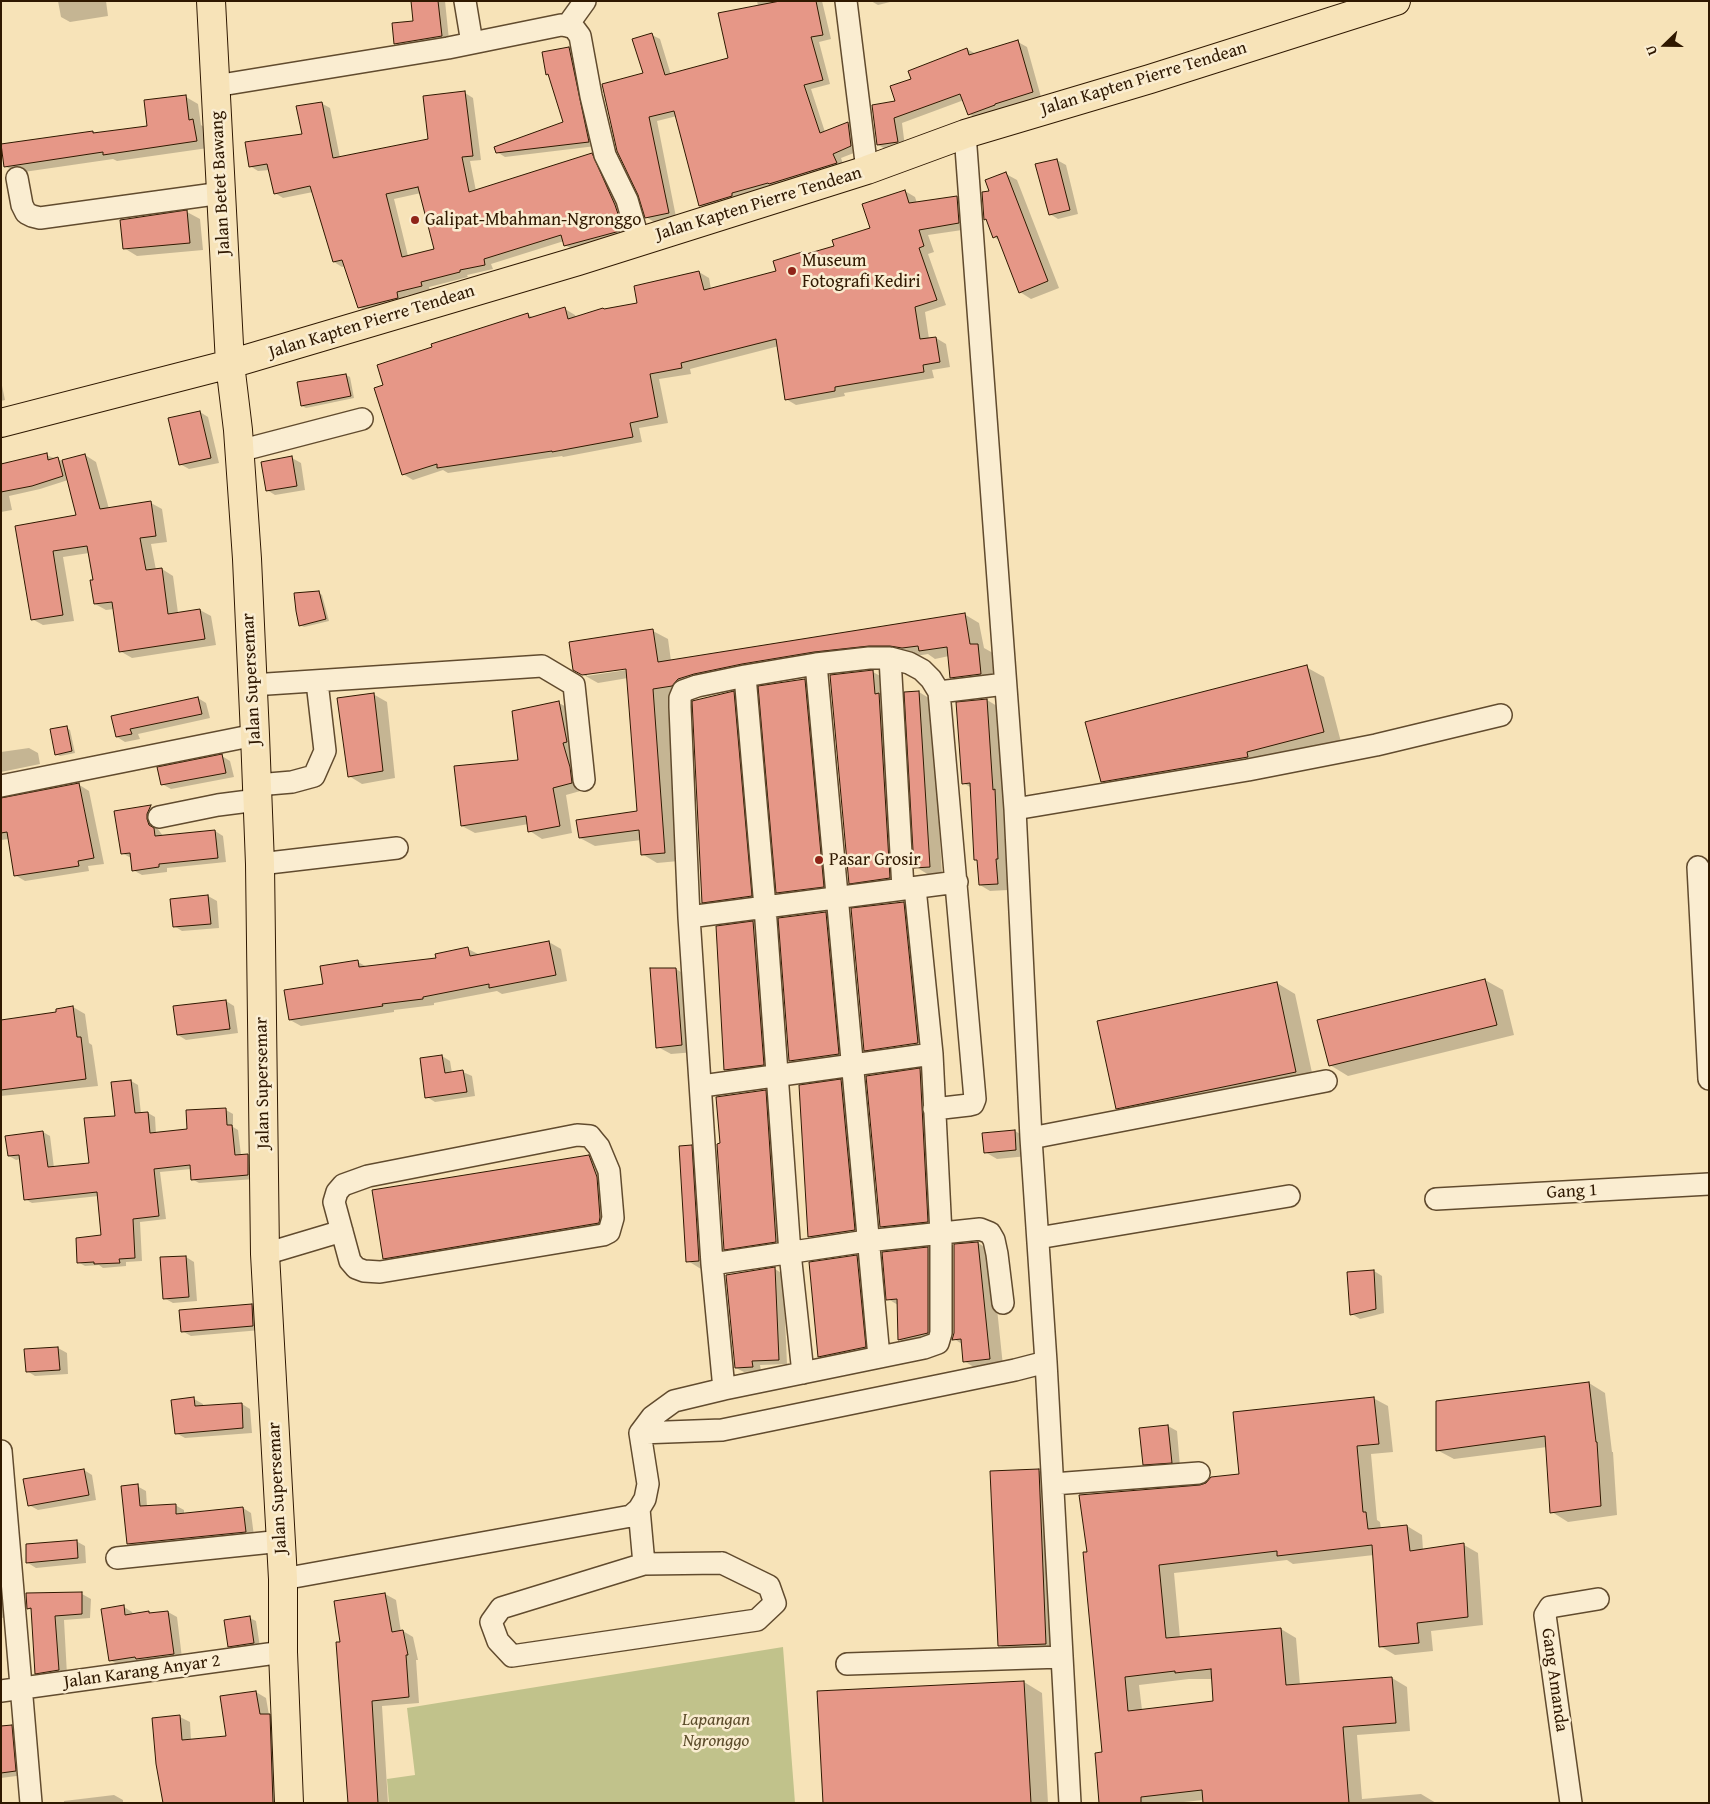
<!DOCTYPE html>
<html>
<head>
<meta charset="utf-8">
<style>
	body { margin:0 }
	#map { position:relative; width:1710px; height:1804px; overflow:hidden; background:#f7e3b8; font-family:"Gentium Book Plus",serif }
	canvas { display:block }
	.frame { position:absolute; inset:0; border:2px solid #2f1800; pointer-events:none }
	.north { position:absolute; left:1640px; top:20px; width:50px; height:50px; -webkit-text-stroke:4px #faedd1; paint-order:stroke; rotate:248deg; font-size:14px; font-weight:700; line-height:20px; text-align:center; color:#2f1800 }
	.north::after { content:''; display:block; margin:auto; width:18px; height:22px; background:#2f1800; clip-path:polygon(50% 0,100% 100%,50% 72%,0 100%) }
</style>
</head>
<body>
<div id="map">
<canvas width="1710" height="1804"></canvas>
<div class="frame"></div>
<div class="north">U</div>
</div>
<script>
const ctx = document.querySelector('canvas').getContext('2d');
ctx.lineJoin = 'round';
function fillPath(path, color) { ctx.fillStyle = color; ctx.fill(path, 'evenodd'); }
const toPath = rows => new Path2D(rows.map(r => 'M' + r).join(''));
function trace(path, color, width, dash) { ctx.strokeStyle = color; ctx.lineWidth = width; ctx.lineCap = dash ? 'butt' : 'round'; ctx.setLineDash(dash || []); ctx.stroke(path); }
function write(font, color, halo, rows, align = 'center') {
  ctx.font = font + ' "Gentium Book Plus",serif'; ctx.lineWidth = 5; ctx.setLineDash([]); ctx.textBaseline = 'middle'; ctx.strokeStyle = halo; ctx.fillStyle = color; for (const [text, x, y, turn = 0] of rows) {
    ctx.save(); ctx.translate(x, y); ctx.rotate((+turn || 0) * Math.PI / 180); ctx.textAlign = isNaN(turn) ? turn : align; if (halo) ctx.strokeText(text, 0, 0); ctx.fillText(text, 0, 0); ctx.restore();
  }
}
fillPath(toPath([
	[783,1647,795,1803,389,1803,387,1779,415,1775,407,1708]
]), '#c1c28b');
fillPath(toPath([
	[58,1,106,1,108,16,70,22,61,17],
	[412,1,445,1,449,40,403,47,395,43,415,22],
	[757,1,822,1,831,39,819,42,830,84,811,89,825,132,848,124,856,128,859,151,841,158,844,167,708,210,700,205,677,116,657,121,676,217,654,222,646,217,644,74,652,35,660,39,671,75,730,59,758,6],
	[871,1,894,1,878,5],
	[1018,42,1027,47,1041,97,1003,109,978,119,969,114,964,100,902,123,905,147,886,149,878,145,897,102,912,79,967,49,976,54],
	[569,48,577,52,596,146,505,157,497,152,564,122,549,75,548,74],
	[465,93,473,98,481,160,470,161,476,191,592,155,600,159,624,210,627,236,574,250,565,245,564,241,491,264,493,269,467,275,468,277,429,287,430,291,405,296,406,302,368,312,359,307,346,266,342,267,334,262,313,192,283,198,275,193,270,170,258,171,250,166,303,135,321,103,330,108,340,158,430,140],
	[421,193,436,250,408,256,394,199],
	[186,97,198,104,201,125,205,128,208,148,117,161,113,159,17,173,5,166,93,132,96,134,148,127],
	[1057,160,1066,165,1078,214,1058,219,1050,214],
	[1006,174,1017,180,1059,288,1031,299,1020,292,1000,241,994,237,987,220,985,219,990,192],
	[905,191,915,197,917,203,957,197,967,203,969,229,928,235,934,252,928,254,946,305,925,312,929,339,936,338,946,344,950,367,932,370,934,378,844,393,845,396,796,405,786,399,779,346,690,369,691,374,659,379,668,423,639,428,642,442,563,457,562,456,448,473,443,470,413,480,403,474,385,385,527,314,534,318,565,309,575,315,576,318,639,304,699,272,709,278,711,289,778,272,801,253,806,256,836,247,872,229],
	[187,212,200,219,203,250,137,256,124,248],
	[346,375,350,377,354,398,306,408,302,406],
	[1,381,5,400,1,401],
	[200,412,208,417,219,463,189,469,180,464],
	[46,455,62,461,85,455,96,462,109,509,151,503,162,509,167,542,151,544,156,570,162,569,173,576,178,613,200,610,211,616,216,645,132,658,120,651,114,609,106,610,95,604,95,581,89,553,63,557,74,621,43,625,32,619,16,527,78,516,68,480,40,489,9,496,12,510,1,512,1,470],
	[292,458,301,463,305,490,275,495,267,490],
	[318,592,322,595,329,621,304,627,300,625],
	[964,614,979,623,984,648,993,653,995,682,966,686,951,677,949,656,935,659,928,654,668,697,679,861,657,863,642,854,641,840,595,846,580,838,639,812,628,678,598,683,582,674,653,631,668,639,671,661],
	[632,666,633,669,587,676,587,673],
	[1306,667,1324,677,1341,742,1119,791,1102,781],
	[873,672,891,682,907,888,867,893,850,883],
	[805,680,822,690,841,896,795,902,778,892],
	[830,885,830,887,793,892,793,890],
	[734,692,751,703,769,906,721,912,704,902],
	[919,692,932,700,942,874,929,875,916,867],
	[373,694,387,702,395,778,362,784,349,776],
	[198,698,206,703,210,718,138,734,140,739,125,742,117,737,112,717],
	[987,700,997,706,1003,796,1006,797,1009,864,1007,865,1008,890,990,891,980,885,978,861,975,859,972,788,963,783],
	[559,703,572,710,584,790,566,795,572,833,542,839,530,831,529,824,475,833,462,826,520,761],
	[66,727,70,730,75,753,60,756,56,754],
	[29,748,38,753,40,764,1,772,1,752],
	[222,756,230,761,234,777,171,789,162,784],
	[78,784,89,791,104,864,88,866,89,871,25,881,15,875,9,839,1,840,1,799],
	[151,807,159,811,155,825,163,836,215,831,223,836,226,862,167,868,167,872,142,875,133,870,131,858,122,853,115,812],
	[208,896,217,901,219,928,182,931,174,926,171,900],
	[904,903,917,910,931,1050,878,1058,865,1050],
	[924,1041,925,1044,876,1050,876,1048],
	[826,913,839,921,852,1061,803,1068,790,1061],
	[753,922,766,930,777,1072,738,1077,725,1070,718,927],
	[549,942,561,949,567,981,502,994,497,991,434,1003,434,1005,394,1010,394,1012,301,1026,290,1020,324,985,358,962,367,967,438,959,468,949,480,955],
	[676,969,689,977,695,1052,671,1054,658,1047],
	[1485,980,1503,990,1514,1035,1348,1076,1330,1065],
	[1277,983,1295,994,1314,1082,1135,1118,1117,1108],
	[226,1001,234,1006,238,1033,186,1040,178,1035],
	[73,1007,85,1014,89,1043,92,1045,98,1086,1,1096,1,1022,58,1013],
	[442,1056,450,1061,452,1073,463,1072,472,1076,475,1096,435,1102,427,1097],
	[920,1070,933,1077,941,1229,894,1234,881,1226],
	[131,1081,138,1085,141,1114,148,1113,155,1117,156,1134,189,1130,226,1110,233,1114,233,1127,238,1130,241,1155,248,1155,255,1159,255,1179,199,1183,192,1179,191,1169,160,1172,166,1219,140,1222,142,1261,126,1262,126,1266,103,1268,99,1265,85,1266,78,1262,103,1236,99,1196,32,1203,25,1199,21,1159,16,1160,9,1156,6,1137,43,1132,50,1136,54,1168,91,1164,116,1117],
	[841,1081,854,1088,868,1237,822,1244,809,1236],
	[765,1091,779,1099,788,1249,738,1256,725,1249,721,1145],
	[1015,1131,1027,1138,1028,1156,997,1159,985,1152],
	[691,1146,704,1154,712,1268,701,1269,688,1261],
	[588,1156,606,1166,618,1227,402,1268,384,1258],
	[978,1243,991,1251,1003,1366,977,1369,964,1361,962,1344,954,1339],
	[928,1248,940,1255,939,1340,910,1346,899,1339,898,1305,888,1299,883,1253],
	[857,1256,868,1263,876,1353,830,1363,819,1356],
	[186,1257,194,1262,197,1301,173,1303,164,1298],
	[775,1269,783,1274,787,1364,760,1365,761,1371,744,1372,736,1368],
	[1374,1271,1382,1276,1384,1313,1360,1319,1352,1314],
	[252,1305,260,1310,261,1330,191,1336,182,1331],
	[58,1348,67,1353,68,1374,35,1376,27,1371],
	[1589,1383,1605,1393,1612,1452,1613,1452,1617,1515,1568,1522,1552,1512,1547,1447,1454,1459,1437,1450],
	[1373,1398,1388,1406,1393,1452,1371,1454,1377,1520,1380,1522,1381,1529,1407,1526,1422,1535,1423,1550,1464,1545,1478,1553,1483,1625,1431,1631,1433,1651,1395,1655,1380,1646,1374,1555,1293,1564,1287,1560,1174,1573,1180,1638,1281,1629,1296,1638,1300,1685,1392,1678,1407,1687,1410,1731,1357,1735,1362,1799,1421,1794,1436,1803,1204,1803,1204,1800,1174,1803,1100,1803,1103,1753,1088,1553,1200,1487,1241,1475],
	[1189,1679,1213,1679,1214,1703,1142,1710,1139,1685],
	[194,1399,203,1404,203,1406,242,1404,250,1409,252,1433,185,1438,176,1433],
	[1168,1426,1177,1431,1180,1467,1152,1469,1144,1464],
	[84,1470,92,1475,96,1500,38,1510,29,1505],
	[1038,1470,1056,1480,1064,1653,1016,1655,999,1645],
	[137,1486,146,1491,147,1507,175,1505,184,1510,184,1514,243,1508,251,1513,254,1536,136,1549,128,1544],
	[76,1541,85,1546,86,1563,36,1568,28,1563],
	[82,1594,91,1599,90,1618,64,1620,67,1675,45,1678,36,1673,33,1611,28,1608,27,1595],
	[385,1594,396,1600,401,1632,403,1631,413,1637,418,1660,416,1660,419,1703,382,1706,388,1803,349,1803,341,1643],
	[1,1595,9,1600,10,1617,1,1618],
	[124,1607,132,1612,133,1615,168,1612,177,1617,182,1658,119,1665,110,1660],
	[250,1618,256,1621,260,1647,236,1650,229,1646],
	[1024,1682,1042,1693,1048,1803,825,1803,819,1692],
	[256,1692,266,1698,269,1715,279,1721,283,1803,164,1803,180,1717,190,1722,191,1740,228,1737],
	[12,1726,20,1731,24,1775,1,1778,1,1728],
	[114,1795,123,1800,123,1803,64,1803,64,1801]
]), '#0003');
const building = toPath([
	[411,1,438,1,442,36,394,44,392,23,413,21,411,1],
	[780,1,816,1,823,35,811,37,823,80,804,85,820,133,848,122,851,146,833,154,837,163,769,184,768,183,732,193,732,196,699,206,674,111,649,117,669,213,645,218,638,195,617,151,602,84,643,73,632,39,652,33,665,75,728,58,718,13,780,1],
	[1018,40,1033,92,995,104,995,105,968,115,960,94,894,118,898,142,877,145,872,105,895,101,890,86,911,79,908,71,967,48,969,55,1018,40],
	[569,47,589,142,496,153,494,147,563,122,548,74,546,75,542,52,569,47],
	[465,91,473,156,462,157,469,192,592,153,615,205,621,223,617,224,620,231,564,246,561,235,484,259,485,265,460,270,460,272,421,282,422,286,397,292,398,298,358,308,342,260,333,262,310,186,274,194,267,164,249,167,245,142,302,134,296,106,322,102,333,158,428,139,423,96,465,91],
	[418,187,434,249,402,257,386,194,418,187],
	[186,95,189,120,193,119,197,141,103,155,103,152,4,167,1,144,93,131,93,133,147,126,144,100,186,95],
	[1057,159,1070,210,1049,215,1035,164,1057,159],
	[1006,172,1048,281,1019,293,997,236,993,238,986,219,984,220,982,192,989,191,985,180,1006,172],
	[905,190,909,203,957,196,959,223,919,230,924,246,919,248,937,300,915,307,920,339,936,337,940,362,923,365,924,372,835,387,835,391,785,400,776,339,681,363,682,368,650,374,658,417,630,423,633,437,552,452,552,451,437,468,437,464,402,475,374,388,383,385,377,365,432,347,431,344,528,313,529,318,565,307,568,319,603,308,604,309,637,303,634,286,699,271,704,290,776,271,773,261,802,252,803,255,834,246,832,240,870,228,862,204,905,190],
	[187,210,190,243,123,249,120,220,187,210],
	[346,374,351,396,301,406,297,382,346,374],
	[200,411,211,458,179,465,168,418,200,411],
	[47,453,48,460,58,457,63,476,32,486,1,492,1,464,47,453],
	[85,454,100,509,151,501,156,536,140,538,146,570,162,568,168,614,200,609,205,639,119,652,112,602,94,604,90,580,93,580,87,546,53,551,63,615,31,620,15,526,76,515,62,460,85,454],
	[292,456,297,486,266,491,261,462,292,456],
	[319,591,326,619,299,626,296,611,294,593,319,591],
	[965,613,970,644,978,644,981,674,950,678,947,647,919,651,918,646,902,648,890,646,869,646,814,652,742,664,694,674,678,679,672,686,653,689,665,853,641,855,639,830,579,838,576,820,637,811,626,669,582,675,573,670,569,642,653,629,658,662,965,613],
	[1307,665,1324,732,1247,752,1248,757,1101,782,1085,722,1307,665],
	[873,670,875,694,879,693,890,878,849,884,830,675,873,670],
	[805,679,824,887,776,893,758,686,805,679],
	[734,691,752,896,702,903,692,701,734,691],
	[919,691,930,867,914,868,904,692,919,691],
	[374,693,383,771,348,777,337,698,374,693],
	[198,697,202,714,130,729,132,734,116,737,111,716,198,697],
	[987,699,993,790,995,789,998,859,996,859,998,884,979,885,977,860,974,860,970,783,962,784,956,702,987,699],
	[559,701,567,742,563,743,570,767,572,783,553,788,560,826,528,832,526,816,461,826,454,766,518,760,512,711,559,701],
	[67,726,72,751,55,755,50,729,67,726],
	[222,754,226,773,161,785,157,767,222,754],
	[79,783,94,858,78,861,79,866,14,876,7,832,1,833,1,798,79,783],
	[151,805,147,814,147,819,149,825,154,828,155,836,215,830,218,858,159,864,159,867,132,871,130,853,121,854,114,811,151,805],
	[208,895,211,924,173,927,170,899,208,895],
	[904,902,918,1043,864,1051,851,908,904,902],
	[826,912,839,1054,789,1061,778,918,826,912],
	[753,921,764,1065,724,1070,716,926,753,921],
	[549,941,556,975,489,988,489,984,423,997,423,999,382,1004,383,1006,289,1020,284,990,323,984,320,966,358,960,359,967,436,958,435,954,468,947,470,956,549,941],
	[650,968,676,968,682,1045,656,1048,650,968],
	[1485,979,1497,1025,1329,1066,1317,1020,1485,979],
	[1277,982,1296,1072,1116,1109,1097,1021,1277,982],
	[226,1000,230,1029,177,1035,173,1006,226,1000],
	[73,1006,77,1037,81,1037,86,1079,1,1090,1,1020,56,1012,56,1009,73,1006],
	[442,1055,445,1073,463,1070,467,1092,425,1098,420,1058,442,1055],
	[920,1068,928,1222,880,1227,866,1076,920,1068],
	[841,1079,855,1230,808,1237,799,1085,841,1079],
	[131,1080,135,1113,148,1112,150,1133,187,1129,186,1110,226,1108,227,1125,232,1125,235,1155,248,1154,248,1175,191,1180,190,1165,154,1169,159,1216,133,1219,135,1258,119,1259,120,1263,94,1264,94,1262,77,1263,76,1238,101,1235,97,1192,24,1200,19,1155,8,1156,5,1136,43,1131,48,1167,89,1163,84,1118,115,1116,111,1082,131,1080],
	[766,1090,776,1242,724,1250,717,1144,720,1143,716,1097,766,1090],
	[1015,1130,1016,1150,984,1153,982,1133,1015,1130],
	[692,1145,699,1261,686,1262,679,1146,692,1145],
	[589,1155,597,1177,600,1217,599,1223,383,1259,372,1190,589,1155],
	[978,1242,990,1359,963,1362,961,1339,952,1340,954,1333,954,1244,978,1242],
	[928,1247,928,1333,898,1340,897,1299,886,1300,882,1252,928,1247],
	[857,1255,866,1347,818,1357,809,1262,857,1255],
	[186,1256,189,1297,163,1299,160,1257,186,1256],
	[775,1267,779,1360,752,1361,753,1367,735,1368,726,1275,775,1267],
	[1374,1270,1376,1309,1350,1315,1347,1272,1374,1270],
	[252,1304,253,1326,181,1332,179,1310,252,1304],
	[58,1347,60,1370,26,1372,24,1349,58,1347],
	[1589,1382,1596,1442,1597,1442,1601,1506,1550,1513,1545,1436,1436,1451,1436,1401,1589,1382],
	[194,1397,195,1406,242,1403,243,1428,175,1434,171,1400,194,1397],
	[1374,1397,1379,1444,1357,1446,1363,1512,1366,1512,1368,1529,1407,1525,1410,1551,1464,1543,1468,1617,1417,1623,1419,1643,1379,1647,1372,1545,1277,1556,1277,1551,1159,1565,1166,1638,1281,1628,1286,1685,1392,1677,1396,1723,1343,1727,1349,1803,1203,1803,1202,1790,1141,1797,1141,1803,1099,1803,1095,1753,1102,1752,1083,1552,1087,1552,1079,1495,1200,1485,1206,1483,1211,1477,1239,1474,1233,1412,1374,1397],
	[1211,1669,1213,1701,1128,1711,1125,1677,1175,1671,1175,1673,1211,1669],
	[1168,1425,1172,1463,1143,1465,1139,1428,1168,1425],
	[84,1469,89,1495,28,1506,23,1479,84,1469],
	[1039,1469,1046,1644,998,1646,990,1471,1039,1469],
	[138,1484,140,1506,176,1504,176,1514,243,1507,246,1532,127,1544,121,1486,138,1484],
	[77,1540,78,1558,26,1563,26,1544,77,1540],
	[82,1592,82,1614,55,1616,59,1670,35,1674,31,1608,27,1609,26,1593,82,1592],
	[385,1593,392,1632,403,1630,408,1655,406,1655,409,1697,372,1701,378,1803,348,1803,336,1642,340,1642,334,1601,385,1593],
	[124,1605,125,1615,149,1611,149,1613,168,1611,174,1654,136,1659,135,1657,109,1661,101,1609,124,1605],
	[250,1616,254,1643,228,1647,224,1620,250,1616],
	[1024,1681,1031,1803,823,1803,817,1691,1024,1681],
	[256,1691,260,1714,270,1714,273,1803,163,1803,156,1764,152,1718,180,1715,182,1740,226,1736,220,1696,256,1691],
	[12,1725,16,1771,1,1773,1,1726,12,1725]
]);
fillPath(building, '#e69787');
trace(building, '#2f1800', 1);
const minor = toPath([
	[465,1,472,43],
	[846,1,867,170],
	[567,26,585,1],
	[215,86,448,48,561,25,567,26,574,28,580,36,591,96,605,155,627,200,639,241],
	[965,134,1015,809,1031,1138,1046,1362,1070,1803],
	[17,178,22,205,26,213,32,216,40,218,222,193],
	[239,451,362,419],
	[890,658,903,889],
	[816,664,879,1357],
	[745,676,765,907,790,1253,803,1373],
	[252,685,542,666,574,685,584,780],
	[939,692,1005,684],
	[257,785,292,782,314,776,325,751,317,682],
	[1,786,255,735],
	[1015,809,1248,770,1376,745,1501,715],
	[159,817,218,805,257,800],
	[260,864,397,848],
	[1698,867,1709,1079],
	[689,917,957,882],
	[702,1086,932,1054],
	[577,1135,590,1136,594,1141,599,1147,609,1171,613,1218,609,1232,603,1235,380,1272,364,1271,356,1268,350,1261,334,1202,337,1192,343,1185,368,1176,577,1135],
	[1031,1138,1326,1081],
	[1436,1199,1709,1184],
	[1038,1238,1289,1196],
	[265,1254,342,1231],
	[712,1264,867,1241,980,1229,990,1233,994,1240,997,1254,1003,1303],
	[724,1389,712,1264,689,917,680,707,680,698,683,691,697,686,745,676,816,664,869,658,890,658,909,663,922,670,931,679,939,692,975,1099,973,1104,969,1105,934,1109],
	[640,1433,652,1417,674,1401,724,1389,924,1348,938,1343,941,1333,941,1234,932,1054,915,888],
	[1,1451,31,1803],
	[1053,1484,1199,1473],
	[639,1509,644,1564],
	[117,1558,282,1541],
	[722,1563,769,1586,775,1603,757,1620,512,1656,498,1641,491,1622,501,1608,644,1564,722,1563],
	[283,1579,631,1516,639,1509,645,1499,648,1484,640,1433,722,1430,1015,1370,1046,1362],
	[847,1664,1062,1657],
	[1,1691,283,1652],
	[1571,1803,1545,1615,1550,1607,1598,1599]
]);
const major = toPath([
	[211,1,230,364,238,430,247,559,255,735,260,864,265,1254,283,1579,283,1652,289,1803],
	[1,423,230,364,578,261,867,170,965,134,1150,79,1396,1]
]);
trace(minor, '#614b2e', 24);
trace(major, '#2f1800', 30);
trace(minor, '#faedd1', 21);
trace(major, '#f7e3b8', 28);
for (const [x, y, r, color] of [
	[415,220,5,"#8f2418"],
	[792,271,5,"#8f2418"],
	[819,860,5,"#8f2418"]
]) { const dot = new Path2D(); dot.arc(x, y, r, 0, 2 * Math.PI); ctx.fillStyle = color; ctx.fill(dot); trace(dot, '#faedd1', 2); }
write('18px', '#2f1800', '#faedd1', [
	["Jalan Kapten Pierre Tendean",1144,79,-17],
	["Jalan Betet Bawang",221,183,-93],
	["Jalan Kapten Pierre Tendean",759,204,-17],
	["Jalan Kapten Pierre Tendean",372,322,-17],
	["Jalan Supersemar",252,679,-93],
	["Jalan Supersemar",263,1083,-91],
	["Gang 1",1572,1192,-3],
	["Jalan Supersemar",278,1488,-93],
	["Jalan Karang Anyar 2",142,1672,-8],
	["Gang Amanda",1554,1680,82]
]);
write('18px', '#2f1800', '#faedd1', [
	["Galipat-Mbahman-Ngronggo",425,220],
	["Museum",802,261],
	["Fotografi Kediri",802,282],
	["Pasar Grosir",829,860]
], 'left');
write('italic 18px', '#5b4b2a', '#faedd1', [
	["Lapangan",716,1720],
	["Ngronggo",716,1741]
]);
</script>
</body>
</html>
